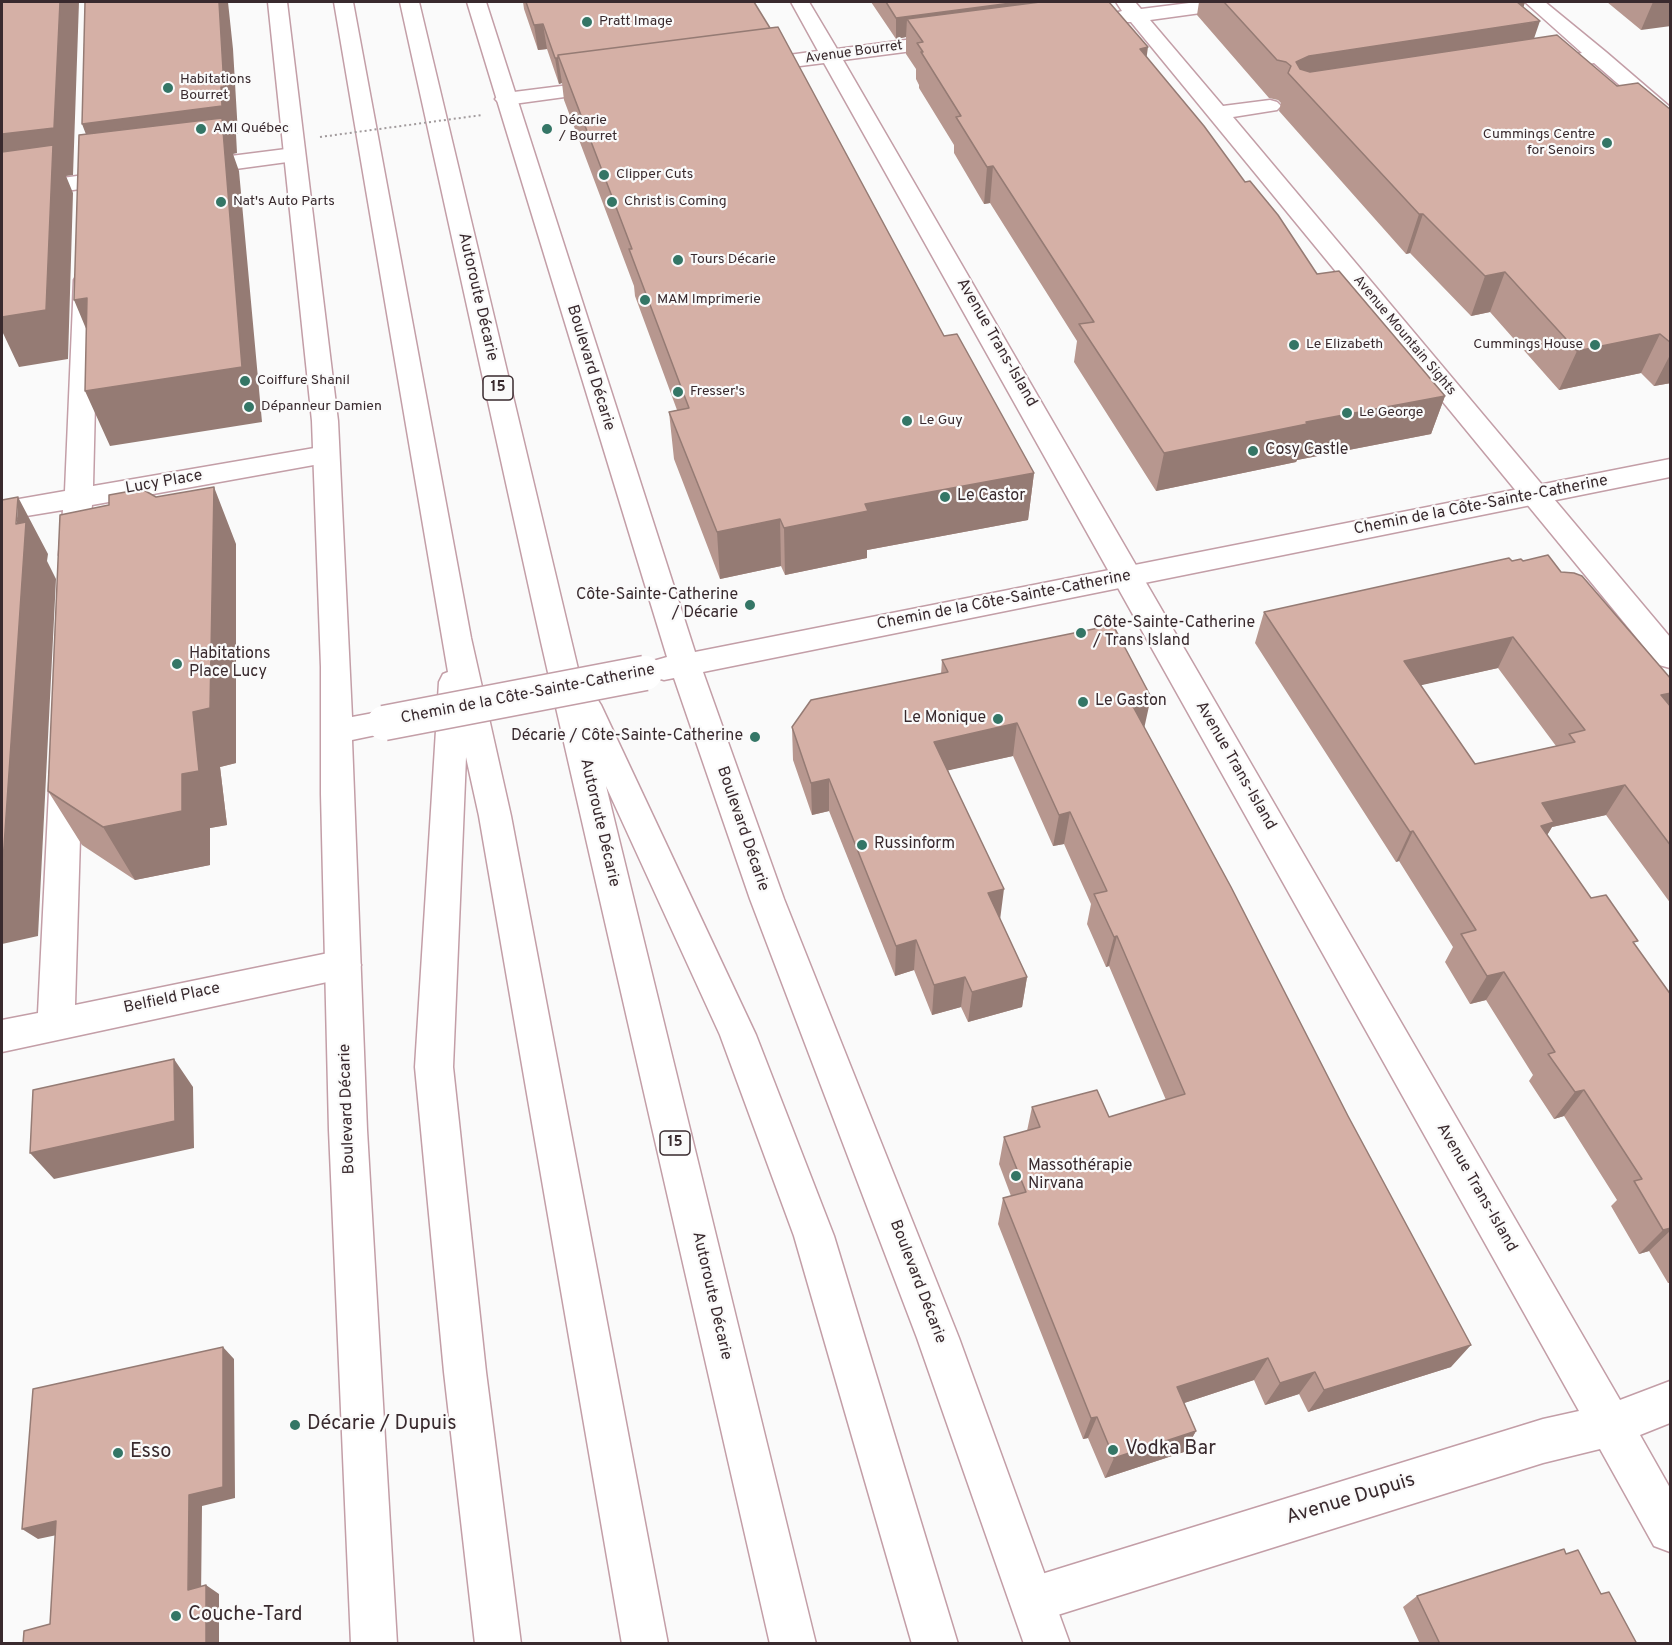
<!DOCTYPE html>
<html>
<head>
<meta charset="utf-8">
<style>
	body { margin:0 }
	#map { position:relative; width:1672px; height:1645px; overflow:hidden; background:#fafafa; font-family:Overpass,sans-serif }
	canvas { display:block }
	.frame { position:absolute; inset:0; border:3px solid #392a2e; pointer-events:none }
</style>
</head>
<body>
<div id="map">
<canvas width="1672" height="1645"></canvas>
<div class="frame"></div>
</div>
<script>
const ctx = document.querySelector('canvas').getContext('2d');
ctx.lineJoin = 'round';
const toPath = rows => new Path2D(rows.map(r => 'M' + r).join(''));
function trace(path, color, width, dash) { ctx.strokeStyle = color; ctx.lineWidth = width; ctx.lineCap = dash ? 'butt' : 'round'; ctx.setLineDash(dash || []); ctx.stroke(path); }
function fillPath(path, color) { ctx.fillStyle = color; ctx.fill(path, 'evenodd'); }
function write(font, color, halo, rows, align = 'center') {
  ctx.font = font + ' Overpass,sans-serif'; ctx.lineWidth = 4.5; ctx.setLineDash([]); ctx.textBaseline = 'middle'; ctx.strokeStyle = halo; ctx.fillStyle = color; for (const [text, x, y, turn = 0] of rows) {
    ctx.save(); ctx.translate(x, y); ctx.rotate((+turn || 0) * Math.PI / 180); ctx.textAlign = isNaN(turn) ? turn : align; if (halo) ctx.strokeText(text, 0, 0); ctx.fillText(text, 0, 0); ctx.restore();
  }
}
const minor = toPath([
	[791,2,809,2,837,49,951,34,958,36,961,40,958,44,951,46,843,60,1620,1400,1670,1381,1670,1423,1640,1435,1670,1488,1670,1552,1654,1546,1600,1449,1543,1463,1032,1623,1016,1616,1009,1600,1016,1584,1032,1577,1543,1419,1579,1411,824,63,752,72,745,70,742,66,745,62,752,60,818,51,791,2],
	[1116,2,1135,2,1141,9,1197,2,1246,2,1244,6,1237,8,1150,20,1223,106,1270,100,1277,102,1281,106,1277,110,1233,117,1670,637,1670,668,1659,665,1131,22,1111,22,1108,18,1111,14,1122,11,1116,2],
	[1525,2,1545,2,1606,52,1670,107,1670,123,1662,122,1594,63,1539,72,1532,70,1529,66,1532,62,1582,53,1525,2],
	[609,80,616,82,619,86,616,90,506,105,499,103,495,99,499,95,506,93,609,80],
	[294,148,302,150,305,155,302,160,191,175,183,173,180,168,183,163,191,161,294,148],
	[122,170,130,172,133,177,130,182,2,200,2,186,122,170],
	[86,273,95,275,98,280,93,486,326,446,336,449,339,455,336,461,92,505,87,555,83,562,73,565,63,562,59,555,63,510,2,520,2,502,65,491,74,280,77,275,86,273],
	[66,759,77,762,82,771,75,1005,343,950,355,954,361,965,355,976,2,1052,2,1020,38,1013,50,771,55,762,66,759]
]);
const major = toPath([
	[268,2,287,2,338,421,352,717,384,711,395,715,400,723,395,731,352,740,367,1130,397,1644,351,1644,329,1130,321,794,321,667,312,421,268,2],
	[467,2,486,2,695,652,1670,459,1670,477,703,672,784,899,959,1338,1070,1644,1024,1644,917,1338,750,899,674,678,664,680,653,677,649,669,653,661,667,657,467,2]
]);
const highway = toPath([
	[334,2,353,2,471,638,511,816,668,1644,622,1644,479,816,466,757,453,1067,486,1372,521,1644,475,1644,444,1372,415,1067,439,682,443,674,448,672,334,2],
	[400,2,419,2,584,694,596,697,601,705,756,1035,834,1236,958,1644,912,1644,794,1236,720,1035,606,786,816,1644,770,1644,541,642,400,2]
]);
trace(minor, '#c39ea7', 3);
trace(major, '#c39ea7', 3);
trace(highway, '#c39ea7', 3);
fillPath(minor, '#fff');
fillPath(major, '#fff');
fillPath(highway, '#fff');
const majorBridge = toPath([
	[384,723,645,673]
]);
trace(majorBridge, '#c39ea7', 37, []);
trace(toPath([
	[320,137,482,115]
]), '#a19a9c', 2, [2, 3]);
trace(majorBridge, '#fff', 34);
fillPath(toPath([
	[523,2,526,2,944,336,1034,473,1028,520,867,550,867,558,785,575,781,566,720,579,674,459,669,412,677,410,635,296,634,286,564,100,562,83,559,84,547,49,538,50,524,9],
	[871,2,1109,2,1147,57,1317,274,1445,396,1431,434,1297,460,1296,462,1156,491,1074,362,1077,341,990,203,984,204,954,153,954,145,919,88,919,85,916,79,916,69,906,54,906,37,896,39],
	[1199,2,1525,2,1523,7,1534,39,1617,86,1671,110,1671,383,1654,386,1641,373,1559,390,1490,312,1471,316,1410,253,1406,254,1279,111,1281,103,1278,100,1269,98,1197,15],
	[1607,2,1671,2,1641,30],
	[236,544,236,763,220,767,227,825,210,828,210,865,135,880,82,845,48,791],
	[1512,561,1523,561,1561,572,1671,679,1671,904,1606,815,1552,827,1547,835,1591,898,1635,945,1671,995,1671,1283,1668,1283,1649,1251,1639,1254,1611,1206,1617,1200,1564,1116,1554,1119,1529,1081,1533,1075,1486,1000,1470,1004,1445,962,1453,947,1399,861,1396,862,1255,643,1264,612],
	[1498,668,1556,746,1475,764,1420,685],
	[942,660,1144,728,1451,1367,1308,1412,1299,1394,1265,1405,1254,1380,1184,1403,1196,1431,1184,1452,1105,1478,1088,1438,1083,1439,998,1224,1003,1198,1011,1196,999,1164,1004,1137,1027,1131,1032,1107,1109,1117,1166,1100,1109,966,1106,967,1087,924,1091,904,1064,844,1053,846,1013,756,948,770,1000,919,1027,977,1022,1007,968,1022,961,1007,932,1015,914,970,895,976,829,811,812,815,793,760,792,727,941,674],
	[1566,1554,1601,1594,1637,1644,1420,1644,1403,1607,1417,1596]
]), '#b7978f');
fillPath(toPath([
	[60,2,79,2,73,175,66,176,73,193,68,359,19,367,2,331,2,134],
	[219,2,228,2,233,49,238,134,236,134,237,153,233,154,239,171,262,422,110,446,85,391,100,171,82,124],
	[1019,2,1087,2,907,19,906,37,896,39,896,18],
	[1505,2,1525,2,1518,25,1540,21,1527,59,1306,93,1296,62,1309,56],
	[1653,2,1671,2,1671,26,1641,30],
	[543,24,547,49,538,50,534,25],
	[1148,47,1143,83,1140,49],
	[555,58,558,58,562,83,559,84],
	[993,166,990,203,984,204,987,167],
	[1419,214,1423,214,1410,253,1406,254],
	[1505,272,1490,312,1471,316,1485,276],
	[87,298,97,355,74,300],
	[1660,334,1641,373,1559,390,1577,351],
	[1671,353,1671,383,1654,386],
	[1445,396,1431,434,1297,460,1296,462,1156,491,1164,453,1306,422],
	[1034,473,1028,520,867,550,867,558,785,575,784,528,865,504],
	[214,487,236,544,236,763,220,767,227,825,210,828,210,865,135,880,103,827,182,774],
	[18,497,48,554,47,561,56,579,38,936,2,944,2,876],
	[780,519,781,566,720,579,717,532],
	[1513,637,1498,668,1391,692,1404,661],
	[1671,693,1671,706,1661,721,1661,695],
	[1151,697,1144,729,1130,701],
	[1017,723,1013,756,932,774,934,742],
	[829,779,829,811,812,815,811,783],
	[1625,785,1606,815,1552,827,1537,852,1542,803],
	[1070,812,1064,844,1053,846,1059,815],
	[1413,831,1399,861,1396,862,1410,832],
	[1004,889,1000,920,988,893],
	[1117,936,1109,966,1106,967,1114,937],
	[916,940,914,970,895,976,896,946],
	[1504,972,1486,1000,1470,1004,1487,976],
	[965,977,961,1007,932,1015,934,985],
	[1027,977,1022,1007,968,1022,972,992],
	[174,1059,193,1087,194,1148,54,1179,30,1153],
	[1584,1090,1564,1116,1554,1119,1575,1092],
	[1671,1228,1671,1230,1649,1251,1639,1254,1663,1230],
	[1471,1345,1451,1367,1308,1412,1324,1390],
	[223,1347,234,1359,235,1498,202,1506,201,1599,188,1590,189,1495],
	[1268,1358,1254,1380,1166,1409,1177,1387],
	[1315,1372,1299,1394,1265,1405,1280,1383],
	[1097,1417,1088,1438,1083,1439,1091,1418],
	[1196,1431,1184,1452,1105,1478,1114,1458],
	[56,1521,71,1532,38,1539,22,1529],
	[206,1585,219,1594,219,1644,206,1644]
]), '#957b74');
const building = toPath([
	[2,2,60,2,54,128,2,134,2,2],
	[85,2,219,2,224,87,221,87,222,106,82,124,85,2],
	[526,2,754,2,770,28,558,55,558,58,555,58,543,24,534,25,526,2],
	[886,2,1019,2,896,18,886,2],
	[1040,2,1109,2,1148,47,1140,49,1204,126,1245,182,1250,181,1278,215,1317,274,1339,271,1445,396,1306,422,1307,424,1164,453,1079,324,1094,322,993,166,987,167,956,117,961,116,921,52,923,52,917,43,923,42,907,19,1040,2],
	[1224,2,1517,2,1540,21,1309,56,1296,62,1300,69,1310,72,1557,35,1617,86,1638,83,1671,110,1671,343,1660,334,1577,351,1505,272,1485,276,1423,214,1419,214,1288,73,1291,66,1286,62,1277,60,1224,2],
	[778,27,944,336,957,334,1034,473,865,504,868,511,784,528,780,519,717,532,669,412,689,408,629,249,632,249,558,55,778,27],
	[222,118,242,367,85,391,87,298,74,300,79,135,222,118],
	[53,145,46,310,2,317,2,152,53,145],
	[214,487,210,708,193,712,199,771,182,774,182,811,103,827,48,791,60,515,109,505,109,495,142,489,156,497,214,487],
	[18,497,16,524,26,522,2,876,2,500,18,497],
	[1548,555,1561,572,1574,573,1582,576,1671,679,1671,693,1661,695,1671,707,1671,846,1625,785,1542,803,1554,822,1541,826,1591,898,1606,895,1638,941,1633,942,1671,995,1671,1228,1663,1230,1634,1181,1642,1179,1584,1090,1575,1092,1548,1054,1555,1052,1504,972,1487,976,1461,934,1476,930,1413,831,1410,832,1264,612,1509,558,1512,561,1521,559,1523,561,1548,555],
	[1513,637,1585,730,1569,734,1575,742,1475,764,1404,661,1513,637],
	[1113,625,1151,697,1130,701,1231,887,1348,1116,1471,1345,1324,1390,1315,1372,1280,1383,1268,1358,1177,1387,1196,1431,1114,1458,1097,1417,1091,1418,1003,1198,1026,1192,1004,1137,1040,1127,1032,1107,1097,1090,1109,1117,1185,1094,1117,936,1114,937,1094,894,1107,891,1070,812,1059,815,1017,723,934,742,1004,889,988,893,1027,977,972,992,965,977,934,985,916,940,896,946,829,779,811,783,792,727,811,700,948,672,942,660,1113,625],
	[174,1059,175,1121,30,1153,33,1090,174,1059],
	[223,1347,223,1487,189,1495,188,1590,206,1585,206,1644,23,1644,24,1631,50,1624,56,1521,22,1529,33,1389,223,1347],
	[1564,1549,1566,1554,1578,1550,1601,1594,1609,1592,1637,1644,1440,1644,1417,1596,1564,1549]
]);
fillPath(building, '#d5b0a6');
trace(building, '#957b74', 1.5);
for (const [x, y, r, color] of [
	[587,22,6,"#347666"],
	[168,88,6,"#347666"],
	[201,129,6,"#347666"],
	[547,129,6,"#347666"],
	[1607,143,6,"#347666"],
	[604,175,6,"#347666"],
	[221,202,6,"#347666"],
	[612,202,6,"#347666"],
	[678,260,6,"#347666"],
	[645,300,6,"#347666"],
	[1294,345,6,"#347666"],
	[1595,345,6,"#347666"],
	[245,381,6,"#347666"],
	[678,392,6,"#347666"],
	[249,407,6,"#347666"],
	[1347,413,6,"#347666"],
	[907,421,6,"#347666"],
	[1253,451,6,"#347666"],
	[945,497,6,"#347666"],
	[750,605,6,"#347666"],
	[1081,633,6,"#347666"],
	[177,664,6,"#347666"],
	[1083,702,6,"#347666"],
	[998,719,6,"#347666"],
	[755,737,6,"#347666"],
	[862,845,6,"#347666"],
	[1016,1176,6,"#347666"],
	[295,1425,6,"#347666"],
	[1113,1450,6,"#347666"],
	[118,1453,6,"#347666"],
	[176,1616,6,"#347666"]
]) { const dot = new Path2D(); dot.arc(x, y, r, 0, 2 * Math.PI); ctx.fillStyle = color; ctx.fill(dot); trace(dot, '#fafafa', 2); }
write('14px', '#392a2e', '#fafafa', [
	["Pratt Image",599,22],
	["Habitations",180,80],
	["Bourret",180,96],
	["Décarie",559,121],
	["/ Bourret",559,137],
	["AMI Québec",213,129],
	["Cummings Centre",1595,135,"right"],
	["for Senoirs",1595,151,"right"],
	["Clipper Cuts",616,175],
	["Nat's Auto Parts",233,202],
	["Christ is Coming",624,202],
	["Tours Décarie",690,260],
	["MAM Imprimerie",657,300],
	["Le Elizabeth",1306,345],
	["Cummings House",1583,345,"right"],
	["Coiffure Shanil",257,381],
	["Fresser's",690,392],
	["Dépanneur Damien",261,407],
	["Le George",1359,413],
	["Le Guy",919,421]
], 'left');
write('14px', '#392a2e', '#fafafa', [
	["Avenue Bourret",854,53,-8],
	["Avenue Mountain Sights",1404,336,50]
]);
for (const [x, y, w] of [
	[498,388,30],
	[675,1143,30]
]) { const box = new Path2D(); box.roundRect(x - w / 2, y - 12, w, 24, 4.5); ctx.fillStyle = '#fafafa'; ctx.fill(box); trace(box, '#392a2e', 1.5); }
write('bold 15px', '#392a2e', null, [
	["15",498,388],
	["15",675,1143]
]);
write('16px', '#392a2e', '#fafafa', [
	["Autoroute Décarie",477,297,77],
	["Avenue Trans-Island",996,343,60],
	["Boulevard Décarie",590,368,73],
	["Lucy Place",164,483,-10],
	["Chemin de la Côte-Sainte-Catherine",1481,506,-11],
	["Chemin de la Côte-Sainte-Catherine",1004,601,-11],
	["Chemin de la Côte-Sainte-Catherine",528,695,-11],
	["Avenue Trans-Island",1235,766,60],
	["Autoroute Décarie",599,823,77],
	["Boulevard Décarie",742,829,71],
	["Belfield Place",172,999,-12],
	["Boulevard Décarie",348,1109,-92],
	["Avenue Trans-Island",1476,1188,60],
	["Boulevard Décarie",917,1282,69],
	["Autoroute Décarie",711,1296,77]
]);
write('16px', '#392a2e', '#fafafa', [
	["Cosy Castle",1265,451],
	["Le Castor",957,497],
	["Côte-Sainte-Catherine",738,596,"right"],
	["/ Décarie",738,614,"right"],
	["Côte-Sainte-Catherine",1093,624],
	["/ Trans Island",1093,642],
	["Habitations",189,655],
	["Place Lucy",189,673],
	["Le Gaston",1095,702],
	["Le Monique",986,719,"right"],
	["Décarie / Côte-Sainte-Catherine",743,737,"right"],
	["Russinform",874,845],
	["Massothérapie",1028,1167],
	["Nirvana",1028,1185]
], 'left');
write('20px', '#392a2e', '#fafafa', [
	["Décarie / Dupuis",307,1425],
	["Vodka Bar",1125,1450],
	["Esso",130,1453],
	["Couche-Tard",188,1616]
], 'left');
write('20px', '#392a2e', '#fafafa', [
	["Avenue Dupuis",1351,1500,-17]
]);
</script>
</body>
</html>
